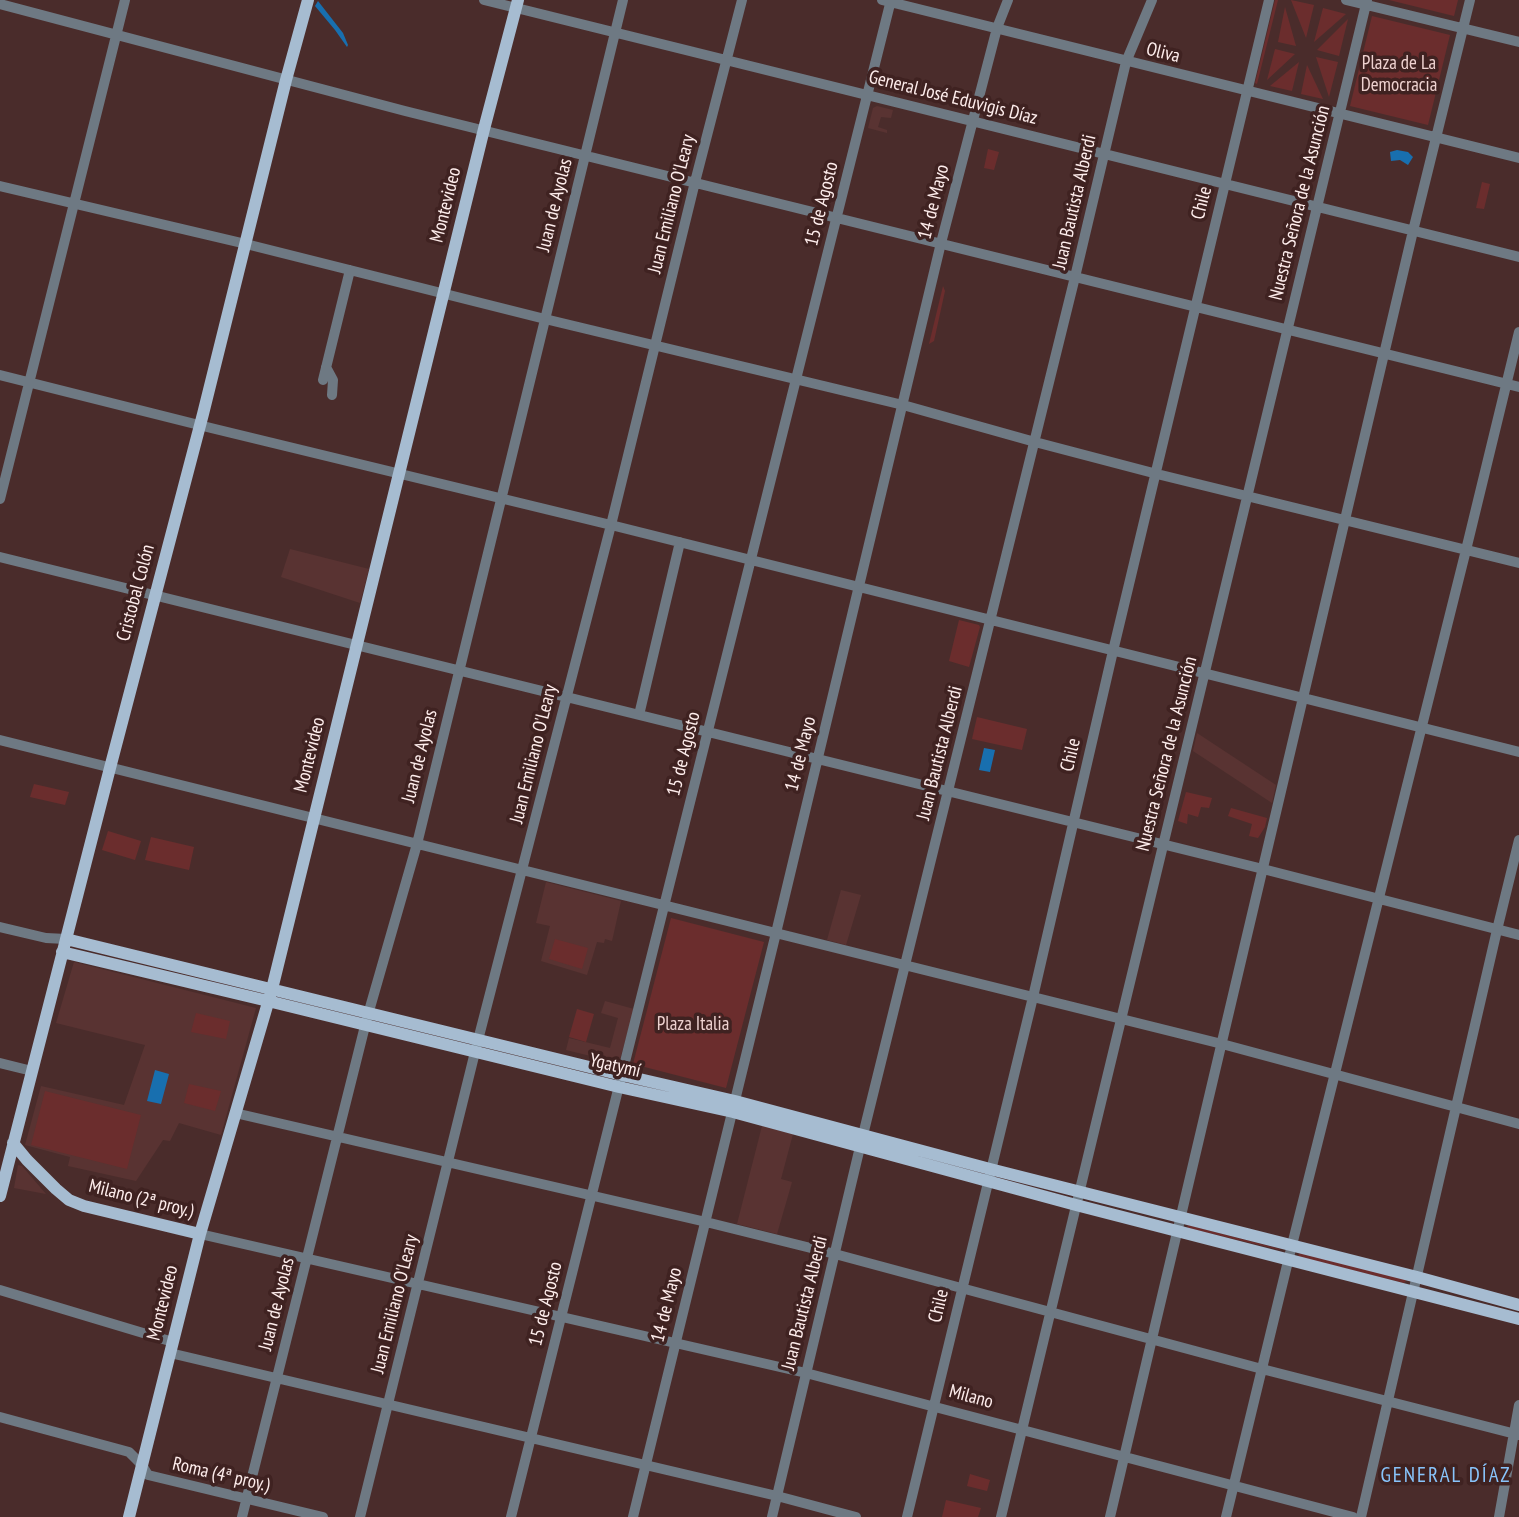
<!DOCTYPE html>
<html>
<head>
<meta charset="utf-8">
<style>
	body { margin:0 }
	canvas { display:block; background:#4a2c2b }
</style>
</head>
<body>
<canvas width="1519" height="1517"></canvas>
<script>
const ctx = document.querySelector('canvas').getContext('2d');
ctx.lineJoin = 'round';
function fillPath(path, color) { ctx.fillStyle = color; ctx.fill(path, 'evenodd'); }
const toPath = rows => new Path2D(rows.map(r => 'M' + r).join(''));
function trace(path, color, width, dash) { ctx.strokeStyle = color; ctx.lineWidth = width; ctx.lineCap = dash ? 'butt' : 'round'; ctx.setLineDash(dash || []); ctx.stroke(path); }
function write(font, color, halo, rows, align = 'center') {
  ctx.font = font + ' "PT Sans Narrow",sans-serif'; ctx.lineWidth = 7; ctx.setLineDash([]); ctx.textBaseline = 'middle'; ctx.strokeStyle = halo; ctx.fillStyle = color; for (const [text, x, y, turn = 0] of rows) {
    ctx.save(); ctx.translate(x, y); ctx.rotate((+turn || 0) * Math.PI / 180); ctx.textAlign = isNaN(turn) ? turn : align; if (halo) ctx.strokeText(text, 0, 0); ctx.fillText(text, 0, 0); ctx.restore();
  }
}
fillPath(toPath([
	[877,106,893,110,891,118,881,117,878,127,887,130,887,133,868,128,873,108],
	[290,549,369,569,360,603,281,577],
	[1197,733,1276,785,1272,803,1193,751],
	[546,882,621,901,612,941,605,939,604,943,597,942,587,975,541,961,550,926,536,923],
	[841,890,861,895,846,945,827,940],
	[74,962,256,1008,221,1135,179,1123,170,1141,163,1140,136,1181,68,1166,70,1157,25,1145,41,1086,124,1105,145,1045,56,1023],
	[605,1001,634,1009,619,1063,566,1050,569,1038,610,1048,618,1018,601,1013],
	[762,1126,793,1134,781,1179,792,1182,777,1234,737,1224],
	[18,1165,22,1166,46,1194,14,1188]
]), '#593332');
fillPath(toPath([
	[1275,0,1278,0,1257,84,1255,83],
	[1291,0,1314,5,1306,38],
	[1389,0,1458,0,1454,16],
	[1285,7,1296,46,1278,42],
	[1323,8,1346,14,1314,42],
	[1372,16,1450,35,1428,125,1350,106],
	[1348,19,1339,56,1317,50],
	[1275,49,1295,54,1267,80],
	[1316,57,1338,62,1329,97],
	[1299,62,1292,91,1270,86],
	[1307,65,1323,99,1301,94],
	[988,149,999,152,994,170,984,168],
	[1482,182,1490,184,1484,209,1476,208],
	[943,286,945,291,934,341,929,344],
	[959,620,979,625,980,627,969,667,949,661],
	[977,717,1027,729,1022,750,972,739],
	[34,784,69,792,65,805,30,797],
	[1186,792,1212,798,1209,808,1201,807,1198,817,1188,814,1187,824,1178,821],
	[1231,808,1267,818,1265,827,1258,838,1249,836,1252,824,1228,816],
	[108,831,141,841,135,860,102,850],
	[151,837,194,847,189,870,145,860],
	[671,918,764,942,726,1088,633,1064],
	[555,939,588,948,582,969,549,959],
	[577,1009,594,1014,586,1042,569,1037],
	[196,1013,230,1021,226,1039,191,1032],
	[189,1084,221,1091,215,1111,184,1103],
	[45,1091,141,1115,127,1169,31,1145],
	[1188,1225,1280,1249,1280,1250,1188,1228,1187,1226],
	[1300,1253,1405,1279,1406,1281,1404,1283,1299,1257,1298,1255],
	[970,1474,990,1480,987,1491,967,1486],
	[946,1500,981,1508,978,1517,942,1517]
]), '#6b2d2d');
fillPath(toPath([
	[318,1,343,33,348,45,347,47,335,30,315,6],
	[1397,150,1408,152,1413,157,1408,165,1400,160,1391,161,1390,152],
	[984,748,995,750,990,772,979,770],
	[155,1070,169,1074,161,1104,147,1101]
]), '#186faf');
trace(toPath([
	[484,0,1519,257],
	[882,0,1519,158],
	[1346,0,1519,42],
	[0,4,405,111,1519,387],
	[0,186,246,244,545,319,903,405,1035,442,1157,474,1519,563],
	[326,367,333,380,332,395],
	[0,375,211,428,611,525,1519,752],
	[323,380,350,270],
	[0,499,125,0],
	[0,557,1263,869,1519,935],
	[639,715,680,542],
	[0,740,1222,1044,1519,1124],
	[0,927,46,938,66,939],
	[0,1063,32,1071],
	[235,1113,706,1222,835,1254,1262,1369,1519,1435],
	[200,1234,806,1373,1353,1517],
	[0,1290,173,1342],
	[170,1353,777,1496,856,1517],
	[0,1417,129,1452,142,1465,148,1475,323,1517],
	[242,1517,367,1018,417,844,623,0],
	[360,1517,478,1040,611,525,695,182,742,0],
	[511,1517,891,0],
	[633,1517,776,933,941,243,997,28,1008,0],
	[772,1517,860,1147,1075,277,1126,62,1152,0],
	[907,1517,1033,997,1113,651,1269,0],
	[1001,1517,1367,0],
	[1110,1517,1413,231,1470,0],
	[1226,1517,1290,1253,1466,550,1519,332],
	[1361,1517,1497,930,1519,840],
	[1499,1517,1519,1405]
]), '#6e7983', 10);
trace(toPath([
	[66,939,622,1075,735,1101,990,1169,1417,1277,1519,1305],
	[62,952,268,1001,619,1087,733,1112,1076,1205,1519,1319],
	[13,1143,27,1160,56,1189,69,1200,84,1206,200,1234],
	[0,1196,110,768,203,414,286,80,308,0],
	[129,1517,200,1234,272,989,484,129,518,0]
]), '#a6bcd1', 12);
write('19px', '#feedec', '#3f2221', [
	["Oliva",1163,53,14],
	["General José Eduvigis Díaz",953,98,14],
	["14 de Mayo",934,202,-76],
	["Juan Bautista Alberdi",1075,202,-77],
	["Chile",1202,203,-76],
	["Nuestra Señora de la Asunción",1300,203,-76],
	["Juan Emiliano O'Leary",672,204,-76],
	["15 de Agosto",822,204,-76],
	["Montevideo",446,205,-76],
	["Juan de Ayolas",555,205,-76],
	["Cristobal Colón",136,593,-75],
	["Juan Bautista Alberdi",940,753,-76],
	["Juan Emiliano O'Leary",534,754,-76],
	["15 de Agosto",684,754,-76],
	["14 de Mayo",801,754,-76],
	["Nuestra Señora de la Asunción",1167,754,-76],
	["Montevideo",310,755,-76],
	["Chile",1071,755,-77],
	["Juan de Ayolas",420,756,-76],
	["Ygatymí",615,1066,13],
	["Milano (2ª proy.)",141,1199,14],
	["Montevideo",163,1303,-76],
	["Juan Bautista Alberdi",805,1303,-76],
	["Juan de Ayolas",277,1304,-76],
	["Juan Emiliano O'Leary",395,1304,-76],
	["15 de Agosto",546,1304,-76],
	["14 de Mayo",667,1305,-76],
	["Chile",939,1306,-77],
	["Milano",971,1397,15],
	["Roma (4ª proy.)",221,1475,13]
]);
write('19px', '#eed2d0', '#3f2221', [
	["Plaza de La",1399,64],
	["Democracia",1399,86],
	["Plaza Italia",693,1025]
]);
ctx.letterSpacing = '2px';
write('21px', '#88c4fb', '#3f2221', [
	["GENERAL DÍAZ",1446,1476]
]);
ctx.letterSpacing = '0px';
</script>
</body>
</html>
